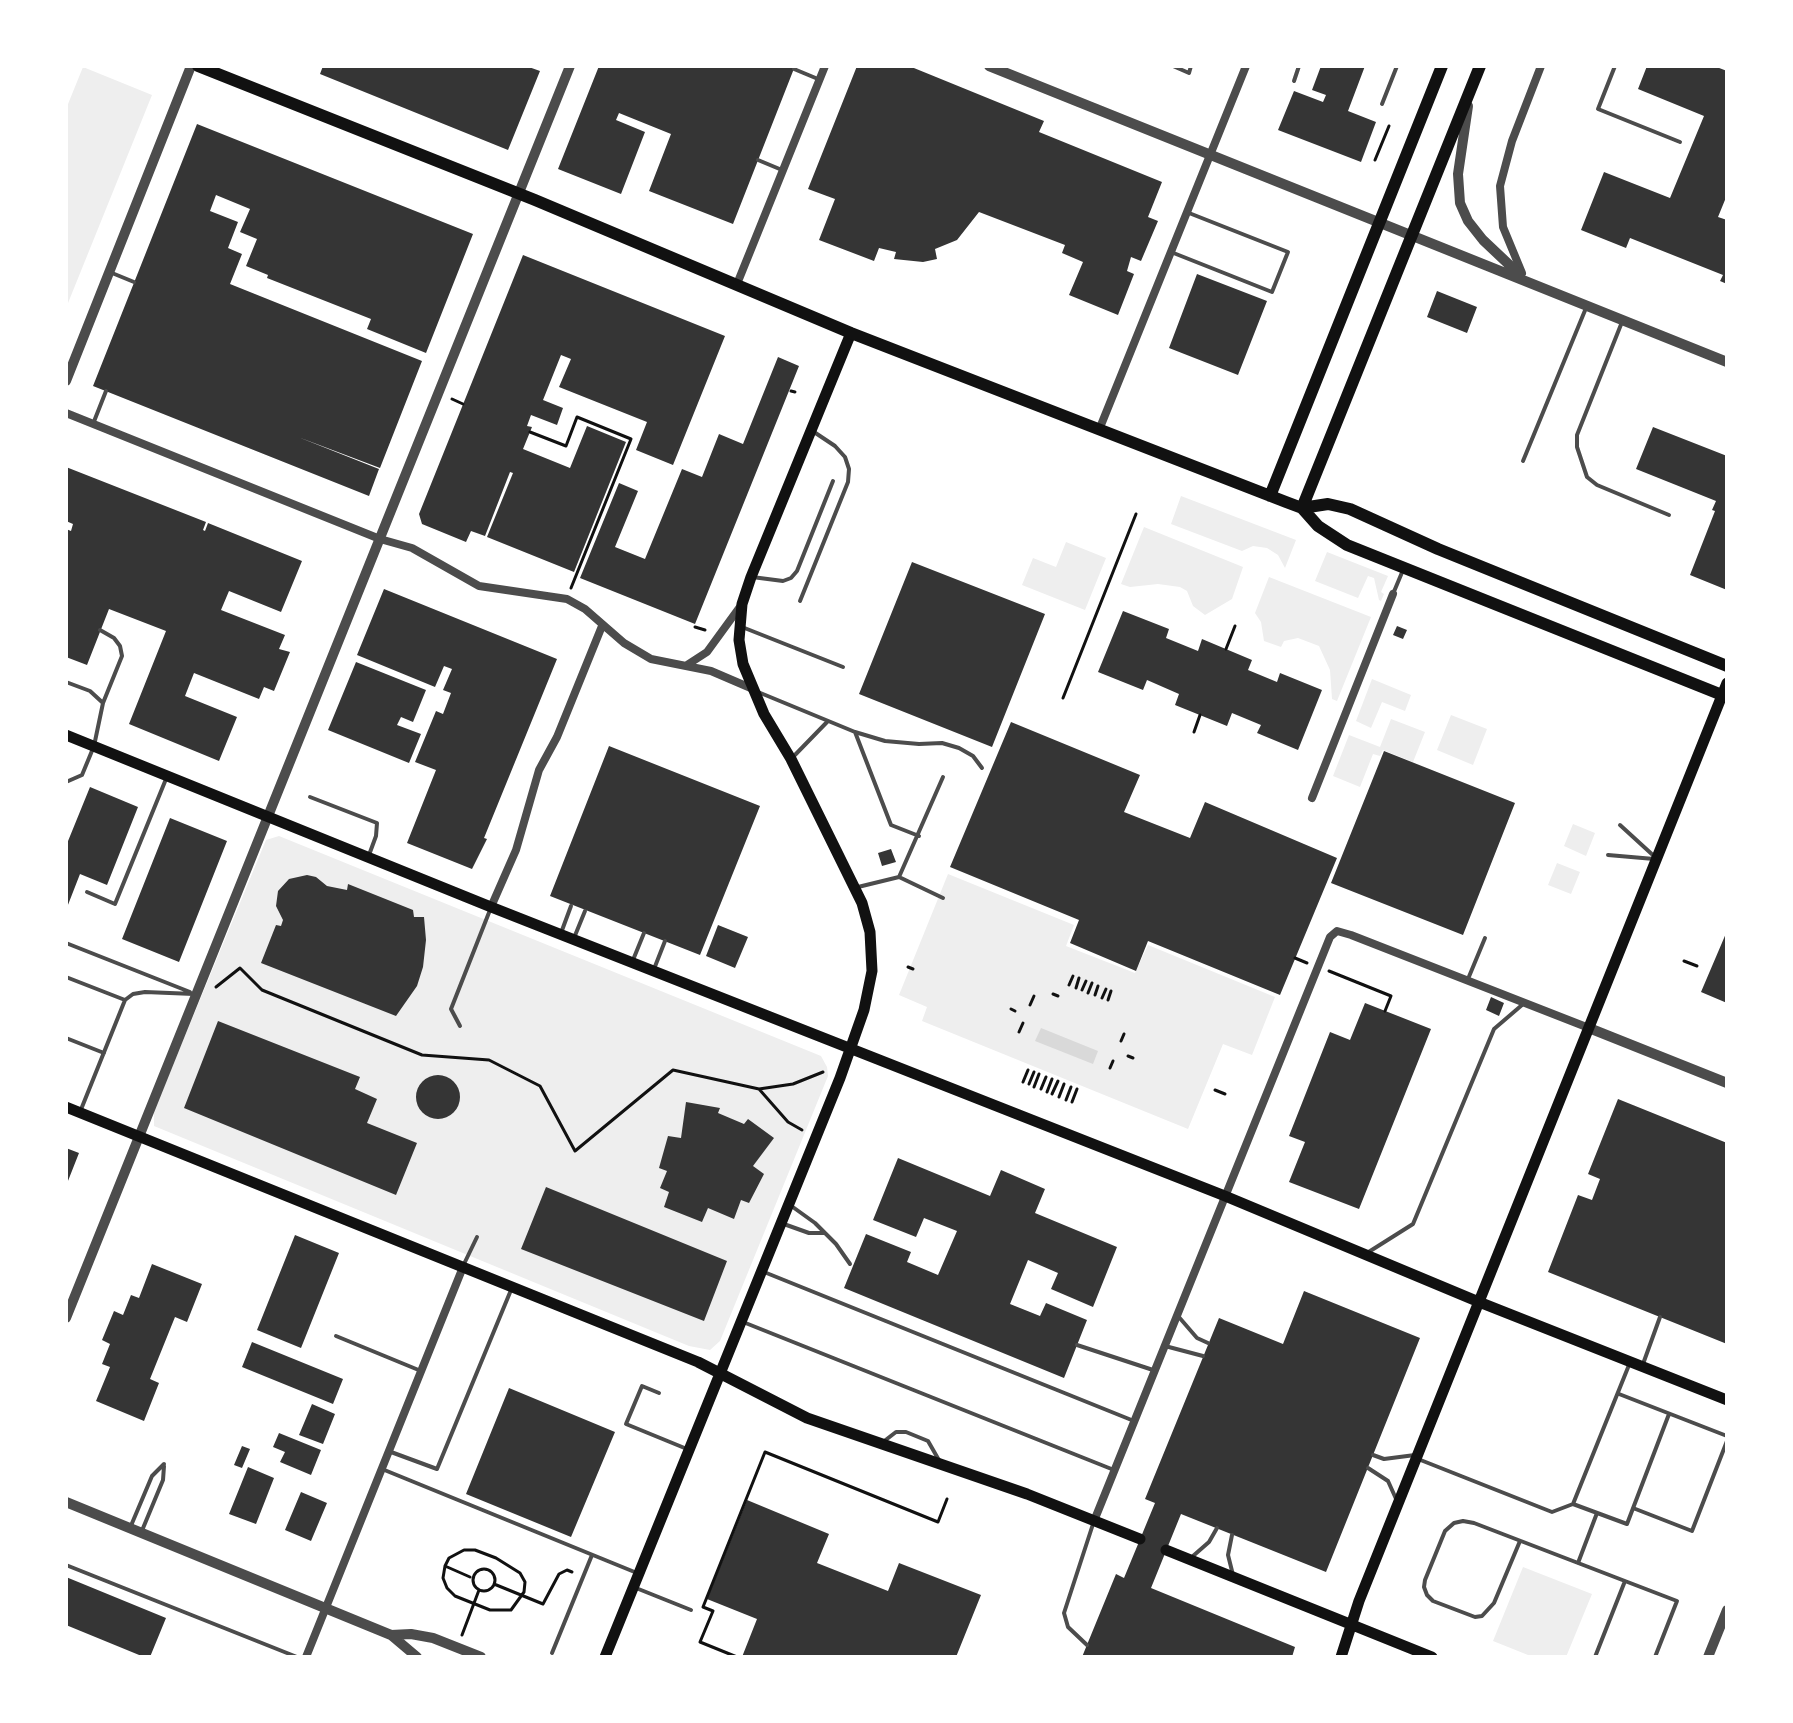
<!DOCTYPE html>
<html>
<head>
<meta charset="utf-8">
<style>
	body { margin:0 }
	#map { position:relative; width:1793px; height:1723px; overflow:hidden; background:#fff; font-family:"Source Sans 3",sans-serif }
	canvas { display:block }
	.frame { position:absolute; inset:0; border:68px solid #fff; pointer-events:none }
</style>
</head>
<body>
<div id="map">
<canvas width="1793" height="1723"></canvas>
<div class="frame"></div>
</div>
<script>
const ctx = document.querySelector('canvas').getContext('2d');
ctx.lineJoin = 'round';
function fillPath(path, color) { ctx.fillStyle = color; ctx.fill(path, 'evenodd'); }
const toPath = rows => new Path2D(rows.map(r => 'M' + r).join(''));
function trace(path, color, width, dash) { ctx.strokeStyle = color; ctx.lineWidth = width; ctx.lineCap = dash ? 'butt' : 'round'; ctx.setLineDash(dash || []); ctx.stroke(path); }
fillPath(toPath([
	[83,67,152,95,66,308,66,109],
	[1181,496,1296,540,1285,568,1278,555,1267,548,1253,546,1242,551,1171,524],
	[1144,527,1243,567,1232,599,1205,615,1193,606,1187,591,1180,587,1158,584,1130,587,1121,584],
	[1066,542,1106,558,1085,610,1022,585,1033,558,1056,567],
	[1327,552,1388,576,1381,592,1384,594,1381,601,1379,600,1374,578,1368,576,1358,598,1315,581],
	[1269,577,1371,617,1337,701,1332,699,1330,670,1319,646,1298,638,1284,641,1281,647,1264,641,1261,622,1255,613],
	[1372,679,1411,695,1405,711,1382,702,1371,728,1356,721],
	[1451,715,1487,729,1473,765,1437,750],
	[1391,719,1425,732,1413,762,1383,750,1380,756,1373,754,1360,787,1333,776,1349,735,1380,747],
	[1573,824,1595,833,1586,856,1564,846],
	[279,836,821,1056,827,1067,828,1076,720,1341,710,1350,689,1346,154,1126,154,1111,266,840],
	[1557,863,1580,872,1571,894,1548,885],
	[948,874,1074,925,1066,946,1135,973,1148,945,1275,997,1252,1055,1223,1044,1188,1129,922,1021,927,1007,899,995],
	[1523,1567,1592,1594,1566,1657,1533,1657,1493,1641]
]), '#eee');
fillPath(toPath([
	[1041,1028,1098,1051,1093,1064,1035,1041]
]), '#d9d9d9');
fillPath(toPath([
	[323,66,526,66,540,71,508,150,320,74],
	[599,66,795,66,733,224,649,191,671,134,619,113,616,120,645,132,621,194,558,169],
	[857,66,909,66,1044,121,1039,132,1162,182,1148,217,1158,221,1141,261,1131,257,1127,271,1134,274,1118,315,1069,295,1083,262,1062,253,1065,245,979,212,957,240,935,249,937,259,923,262,894,259,896,252,879,248,874,261,819,240,835,199,808,189],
	[1321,66,1365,66,1348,111,1376,122,1361,162,1278,130,1294,91,1323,102,1326,95,1312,90],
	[1647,66,1714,66,1727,71,1727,195,1718,217,1727,220,1727,284,1720,281,1723,275,1630,238,1626,248,1581,230,1604,172,1670,198,1704,116,1638,89],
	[197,124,473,234,426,353,367,329,371,319,267,278,268,275,246,266,257,239,240,232,250,209,216,195,210,211,238,222,228,248,242,254,230,284,422,361,380,468,298,437,379,469,369,496,93,386],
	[523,255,725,336,673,465,636,450,647,422,559,387,571,359,561,355,543,400,563,408,557,425,531,415,527,426,532,427,523,449,570,468,587,426,626,442,574,572,487,537,513,473,510,472,485,536,471,531,466,542,422,524,419,514],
	[1197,274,1267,301,1238,375,1169,348],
	[1437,291,1477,307,1467,333,1427,317],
	[778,357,799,366,695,624,580,578,619,483,638,491,615,547,645,559,682,469,702,477,719,434,743,444],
	[1653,427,1727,456,1727,590,1690,575,1715,511,1712,510,1716,501,1636,469],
	[66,467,206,522,203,530,205,531,208,523,302,561,281,612,229,591,221,610,285,635,279,649,290,652,274,691,264,687,259,699,194,673,185,696,237,717,219,761,129,724,166,631,109,609,87,665,66,657,66,529,71,531,73,524,66,521],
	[912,562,1045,614,992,747,859,694],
	[384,589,557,659,484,838,487,839,472,869,407,843,436,770,415,762,436,711,443,714,451,693,443,690,452,669,444,666,435,687,357,655],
	[1123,611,1169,629,1166,638,1198,651,1202,639,1252,660,1248,670,1277,682,1280,673,1322,690,1298,750,1257,733,1261,725,1232,713,1227,726,1175,705,1179,694,1147,680,1143,690,1098,672],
	[1397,626,1407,630,1403,639,1393,635],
	[356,662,426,690,413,722,401,717,397,725,421,734,409,763,328,730],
	[1011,722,1140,775,1124,812,1190,838,1205,802,1337,858,1280,995,1148,941,1136,971,1070,943,1079,920,950,867],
	[609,746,760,806,700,955,550,896],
	[1384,751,1515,803,1463,935,1331,883],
	[90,787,138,807,107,885,80,874,66,910,66,846],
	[170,818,227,841,179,962,122,939],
	[891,849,896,862,882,866,878,853],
	[307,875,316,877,327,886,347,890,348,884,413,910,414,917,424,917,426,940,423,967,417,986,396,1016,261,963,276,925,281,926,283,920,276,906,278,891,289,879],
	[718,925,748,937,735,968,706,956],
	[1727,931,1727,1003,1701,992],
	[1491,997,1504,1003,1499,1016,1486,1010],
	[1365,1003,1431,1029,1359,1209,1289,1182,1305,1142,1289,1136,1330,1032,1350,1040],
	[218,1021,360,1077,355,1089,377,1099,367,1123,417,1143,396,1195,184,1108],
	'416 1097a22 22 0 1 1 44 0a22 22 0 1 1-44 0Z',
	[1618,1099,1727,1143,1727,1344,1548,1272,1578,1195,1592,1200,1600,1179,1588,1174],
	[686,1102,720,1108,718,1113,744,1124,748,1119,774,1138,753,1166,764,1174,749,1203,741,1200,734,1219,708,1208,702,1222,664,1207,669,1192,660,1188,667,1171,659,1168,668,1136,681,1138],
	[66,1148,79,1153,66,1186],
	[898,1158,990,1196,1001,1170,1045,1189,1035,1213,1117,1247,1093,1307,1051,1289,1058,1273,1028,1260,1010,1304,1040,1316,1046,1303,1087,1320,1064,1378,844,1288,866,1234,911,1252,907,1262,938,1275,957,1231,924,1218,916,1237,873,1220],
	[546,1187,727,1261,704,1321,521,1249],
	[295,1235,339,1253,301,1348,257,1330],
	[152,1264,202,1284,187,1322,175,1317,150,1379,159,1383,144,1421,96,1401,110,1367,102,1364,110,1344,102,1340,114,1311,123,1315,131,1295,139,1298],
	[1304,1291,1420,1338,1326,1572,1181,1514,1151,1588,1295,1647,1292,1657,1082,1657,1116,1574,1124,1578,1155,1503,1145,1499,1219,1318,1283,1344],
	[252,1342,343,1379,333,1404,242,1367],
	[509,1388,615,1432,571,1537,466,1494],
	[312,1404,335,1414,323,1444,299,1435],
	[279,1433,321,1450,311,1475,280,1462,285,1452,273,1447],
	[242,1446,250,1449,242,1468,234,1465],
	[248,1467,274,1478,256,1524,229,1514],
	[301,1492,327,1503,311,1541,285,1530],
	[747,1500,829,1534,817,1563,888,1591,899,1563,981,1595,956,1657,742,1657,757,1619,707,1599],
	[66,1577,166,1618,150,1657,144,1657,66,1625]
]), '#353535');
trace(toPath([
	[1375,160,1389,126],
	[791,391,795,392],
	[452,399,463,404],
	[530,432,566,446,577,417,631,439,571,588],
	[695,627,705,630],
	[1226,649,1235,626],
	[1063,698,1136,514],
	[1194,732,1200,715],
	[1295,958,1307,963],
	[1684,961,1697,966],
	[908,967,913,969],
	[1329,971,1391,996,1385,1011],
	[1069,985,1073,976],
	[216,987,240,968,262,990,422,1055,489,1060,540,1086,575,1151,673,1070,759,1089,793,1084,823,1072],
	[1076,988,1079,978],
	[1082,990,1086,981],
	[1088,993,1092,983],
	[1053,994,1058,996],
	[1095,995,1098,986],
	[1102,998,1106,989],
	[1108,1000,1111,991],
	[1030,1005,1034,996],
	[1011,1009,1015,1011],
	[1019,1032,1023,1023],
	[1121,1041,1124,1034],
	[1128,1056,1133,1058],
	[1110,1068,1113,1061],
	[1023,1082,1028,1070],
	[1029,1084,1034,1072],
	[1034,1087,1039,1074],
	[759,1089,788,1122,802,1130],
	[1041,1089,1046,1077],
	[1215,1090,1225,1094],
	[1047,1092,1052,1079],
	[1052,1094,1058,1081],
	[1059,1097,1064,1084],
	[1066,1100,1071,1087],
	[1072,1102,1077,1089],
	[464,1550,475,1550,496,1558,520,1573,525,1582,524,1592,511,1610,490,1610,455,1596,447,1588,443,1578,445,1566,449,1558,464,1550],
	[445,1566,470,1577],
	'473 1580a11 11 0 1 1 22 0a11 11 0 1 1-22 0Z',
	[494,1584,543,1604,559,1574,567,1570,572,1572],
	[462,1635,479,1590],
	[737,1657,700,1642,713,1611,703,1607,765,1452,938,1522,947,1499]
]), '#111', 3);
trace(toPath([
	[1173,66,1189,73,1191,66],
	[1615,66,1598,109,1680,142],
	[794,69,818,79],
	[1294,81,1299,66],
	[1382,104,1397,66],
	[758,160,782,170],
	[1171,252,1272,292,1288,252,1189,213],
	[112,273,134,282],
	[1622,322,1577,435,1577,447,1587,477,1597,485,1669,515],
	[93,424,106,391],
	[1523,461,1586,308],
	[752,577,783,581,791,578,797,571,833,481],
	[1393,594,1403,570],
	[800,601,848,482,849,469,845,457,835,446,814,432],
	[742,627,843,667],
	[66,682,90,691,103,703],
	[758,692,855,732,885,741,919,744,942,743,959,748,973,756,982,768],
	[855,732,891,825,919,836],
	[793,757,828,721],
	[66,782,82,775,94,746,103,703,122,656,120,646,114,638,100,630],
	[310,797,377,823,376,836,369,855],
	[1620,825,1655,857],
	[1608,855,1654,859],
	[899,877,943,777],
	[858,887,899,877,943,898],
	[87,892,115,904,166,779],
	[561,933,571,906],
	[574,938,585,911],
	[66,943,190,992],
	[633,960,644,933],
	[654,969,665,941],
	[66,977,125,1000],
	[1468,979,1485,938],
	[460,1026,451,1009,490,910],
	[66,1038,104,1053],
	[80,1112,125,1000,133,994,145,992,194,994],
	[790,1205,815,1223,836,1244,850,1264],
	[781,1223,809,1233,825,1233],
	[1367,1253,1413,1224,1494,1029,1522,1005],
	[464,1264,477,1237],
	[764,1272,1134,1421],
	[1178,1316,1197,1338,1208,1343],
	[743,1322,1114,1470],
	[336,1336,421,1371],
	[1077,1345,1153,1370],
	[1165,1346,1203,1356],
	[1643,1364,1660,1317],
	[659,1393,642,1386,626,1424,687,1449],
	[1619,1394,1727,1436],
	[883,1442,896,1432,906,1432,928,1441,940,1462],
	[391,1452,437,1469,511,1290],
	[1373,1455,1384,1459,1415,1455],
	[1418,1459,1552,1512,1573,1504,1627,1524,1669,1414],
	[1368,1468,1388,1481,1397,1501],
	[382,1469,637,1573],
	[1573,1504,1629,1365],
	[1633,1508,1692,1531,1727,1441],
	[130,1528,152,1476,164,1464],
	[141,1533,163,1480,164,1466],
	[1232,1535,1228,1555,1233,1575],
	[1520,1541,1494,1603,1482,1616,1475,1617,1433,1601,1427,1595,1424,1587,1425,1580,1445,1531,1454,1523,1463,1521,1474,1523,1677,1601,1655,1657],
	[1193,1556,1209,1542,1217,1528],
	[1578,1563,1597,1513],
	[66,1565,297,1657],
	[636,1588,691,1610],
	[1087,1645,1068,1627,1064,1613,1094,1521],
	[552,1653,592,1555],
	[1595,1657,1625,1581]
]), '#4c4c4c', 4);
trace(toPath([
	[1522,273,1503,227,1500,186,1512,141,1541,66],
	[737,284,825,66],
	[66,413,380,539,412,548,479,586,567,599,585,609,624,643,651,659,711,671,753,689],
	[1099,430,1246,66],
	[687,665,707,652,742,604],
	[1312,798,1393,594],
	[491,907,516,850,539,770,557,737,602,626],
	[1094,1521,1330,937,1337,931,1351,935,1589,1028],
	[306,1657,463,1267]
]), '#4c4c4c', 8);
trace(toPath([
	[989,66,1727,362],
	[1468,106,1458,174,1460,203,1468,221,1483,240,1519,274],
	[66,381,191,66],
	[1589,1028,1727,1083],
	[66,1318,570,66],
	[66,1502,391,1635,417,1657],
	[391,1635,411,1634,433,1638,481,1657],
	[1708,1657,1727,1610]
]), '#4c4c4c', 10);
trace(toPath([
	[66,735,491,907,1225,1196,1479,1302,1727,1400],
	[66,1107,698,1362,807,1418,1027,1494,1140,1539],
	[1166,1550,1432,1657],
	[605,1657,840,1078,864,1010,872,971,870,932,862,903,791,759,764,714,743,664,739,640,742,604,751,577,851,333],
	[1341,1657,1359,1601,1727,683]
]), '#111', 11);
trace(toPath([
	[198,66,535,200,851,333,1286,502,1302,508,1328,504,1350,509,1438,549,1727,666],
	[1270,496,1442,66],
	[1302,508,1480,66],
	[1302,508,1318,526,1347,545,1727,697]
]), '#111', 12);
</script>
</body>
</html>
